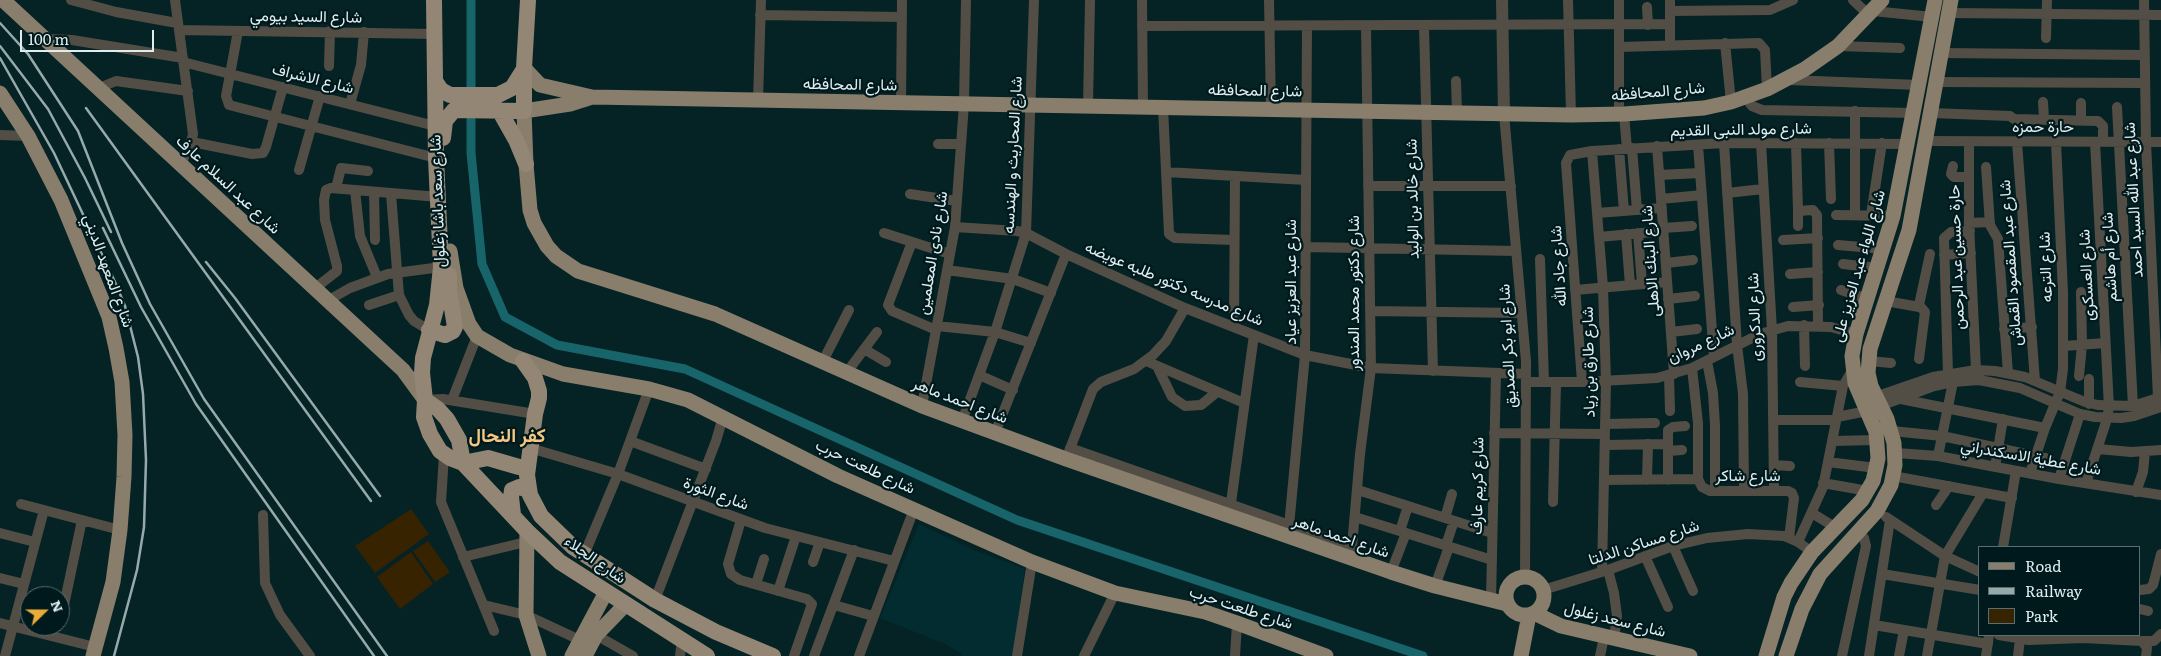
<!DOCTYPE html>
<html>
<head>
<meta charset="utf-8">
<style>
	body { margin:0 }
	#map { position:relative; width:2161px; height:656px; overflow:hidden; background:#052225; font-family:Literata,serif }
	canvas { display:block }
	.legend { position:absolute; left:1978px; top:546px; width:162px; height:90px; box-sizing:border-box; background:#00191c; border:1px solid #596e71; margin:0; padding:6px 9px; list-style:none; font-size:15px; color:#deeef0 }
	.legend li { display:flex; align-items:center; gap:10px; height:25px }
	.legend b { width:25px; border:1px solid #596e71 }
	.north { position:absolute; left:20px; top:586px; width:50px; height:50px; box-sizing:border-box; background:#00191c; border:1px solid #596e71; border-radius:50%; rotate:68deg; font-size:14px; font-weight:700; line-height:20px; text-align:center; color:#deeef0 }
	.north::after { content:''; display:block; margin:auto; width:18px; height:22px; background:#eaaa38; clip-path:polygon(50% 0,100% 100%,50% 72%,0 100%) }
	.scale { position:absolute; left:20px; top:30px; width:134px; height:22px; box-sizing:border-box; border:2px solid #deeef0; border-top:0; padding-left:6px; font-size:15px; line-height:18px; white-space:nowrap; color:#deeef0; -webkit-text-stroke:4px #00191c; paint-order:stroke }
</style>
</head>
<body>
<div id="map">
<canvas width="2161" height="656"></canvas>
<ul class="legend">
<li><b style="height:6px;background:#897d6c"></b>Road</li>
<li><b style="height:6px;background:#96aaac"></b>Railway</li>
<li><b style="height:14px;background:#372300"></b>Park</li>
</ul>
<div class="north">N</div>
<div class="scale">100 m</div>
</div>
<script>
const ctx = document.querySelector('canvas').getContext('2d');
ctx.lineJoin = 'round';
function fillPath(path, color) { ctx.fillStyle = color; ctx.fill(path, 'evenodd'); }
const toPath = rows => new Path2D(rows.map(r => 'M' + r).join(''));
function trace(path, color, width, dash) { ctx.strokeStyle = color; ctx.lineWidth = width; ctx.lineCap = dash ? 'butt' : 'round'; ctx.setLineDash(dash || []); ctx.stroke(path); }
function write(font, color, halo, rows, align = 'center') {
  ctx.font = font + ' Literata,Vazirmatn,serif'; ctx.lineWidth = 4.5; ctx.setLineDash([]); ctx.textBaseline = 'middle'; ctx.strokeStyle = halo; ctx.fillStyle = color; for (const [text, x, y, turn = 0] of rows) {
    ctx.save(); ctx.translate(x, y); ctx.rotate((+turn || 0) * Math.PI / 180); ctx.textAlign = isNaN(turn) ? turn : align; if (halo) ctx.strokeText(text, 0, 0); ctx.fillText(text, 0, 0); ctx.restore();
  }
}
fillPath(toPath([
	[919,524,974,550,1025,569,1013,656,961,656,962,654,945,644,880,618]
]), '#032c31');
fillPath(toPath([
	[411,509,429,534,375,573,355,546],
	[428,541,450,572,435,582,413,551],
	[411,552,433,584,400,609,377,577]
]), '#372300');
trace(toPath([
	[471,0,471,153,482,264,505,317,557,345,685,369,1017,520,1423,656]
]), '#17646b', 9);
trace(toPath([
	[71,0,116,12,177,23],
	[175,0,193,134,189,150,179,165],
	[1142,0,1143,107],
	[1269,0,1271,109],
	[1568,0,1571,115],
	[1619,0,1619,114],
	[1670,0,1670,45],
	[1853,0,1869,15],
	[2144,0,2146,142,2158,398],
	[1647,7,1648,25],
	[1670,11,1770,10,1793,0],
	[1873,11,1932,17],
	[1949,13,2161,15],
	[760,15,902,17],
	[1142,26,1670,24],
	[1424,26,1433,371],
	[179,30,434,34],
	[238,31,226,96,229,105,436,158],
	[2046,38,2047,0],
	[46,39,72,40,183,58],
	[1725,43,1731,102],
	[1838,46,1900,48],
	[1619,47,1759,43,1765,50,1767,89],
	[1941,53,2144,55],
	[183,62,435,126],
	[329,66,330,31],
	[1788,80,1919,85],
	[1456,81,1457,113],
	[1937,82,2145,83],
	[99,88,116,81,188,91],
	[1745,97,1752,106,1762,110,1914,113],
	[758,101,761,0],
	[2043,102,2044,119],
	[901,103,902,0],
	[2081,103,2081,120],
	[350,104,361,65,364,32],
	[1088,106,1090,0],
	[1163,107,1169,234,1175,238,1234,240],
	[2117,107,2133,406],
	[1931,113,2010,116,2014,119,2098,121,2103,126,2103,142],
	[1504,114,1526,361,1525,577],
	[1624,114,1627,149],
	[0,135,28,136],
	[1925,141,2161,142],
	[192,142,252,154,263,153,266,147,283,87],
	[1969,142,1969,223,1976,370],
	[2017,142,2035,381],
	[1724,143,1737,345,1743,394,1744,491],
	[1761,143,1772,330,1774,491],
	[1796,143,1798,211,1813,210,1817,215,1818,326],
	[1829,143,1831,199],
	[938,144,961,144],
	[1698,145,1714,357],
	[1657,146,1674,374],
	[1632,148,1637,210],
	[1619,149,1624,211],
	[1592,151,1603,287,1606,382,1602,572],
	[1953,166,1951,174,1954,177,1969,177],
	[1986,167,1990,225,1998,239,2008,373],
	[299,170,320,96],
	[1166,172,1306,180],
	[1659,175,1700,173],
	[1368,186,1511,186],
	[336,188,341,168,368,171],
	[355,190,360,236,377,277],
	[374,192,375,240],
	[1727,193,1763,189],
	[391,194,399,295,409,315,414,321,429,330],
	[910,194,957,201],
	[1661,199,1702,195],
	[1798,211,1798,226],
	[1597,213,1662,208],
	[1836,215,1893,216],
	[1855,215,1855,111],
	[1871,215,1882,143],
	[1969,223,1990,222],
	[955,227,1017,231,1026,233,1066,254,1185,308,1305,355,1371,368,1526,374],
	[1663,228,1692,226],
	[884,233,950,254],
	[1638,233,1642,284],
	[1626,234,1630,285],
	[1599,237,1664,231],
	[1783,240,1818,238],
	[912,242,888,305,892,311,936,330],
	[1838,245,1884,249],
	[1306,247,1516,251],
	[1944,255,1971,253],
	[1540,259,1544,382],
	[1666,263,1693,260],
	[1843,264,1878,268],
	[947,270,1013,279,1051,293],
	[1790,274,1818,272],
	[314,289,337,271,337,266,325,220,324,200,326,190,331,188,439,197],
	[1575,290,1667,282],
	[1841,290,1868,299],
	[1668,299,1695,296],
	[327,301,350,288,388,274,441,267],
	[1886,301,1919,307],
	[369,305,399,295],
	[1793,307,1819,305],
	[1370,311,1521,313],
	[1804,325,1805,366],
	[937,326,995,332,1031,343],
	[1234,327,1235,176],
	[2004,329,2032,327],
	[1671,332,1697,329],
	[2064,346,2105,343],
	[864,349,886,362],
	[1919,359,1925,312,1919,305,1930,254],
	[823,361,849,310],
	[1146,361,1244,403],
	[1707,361,1713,393,1715,425,1715,491],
	[1869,361,1891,363],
	[1157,366,1172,397,1185,406,1201,405,1217,392],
	[1692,368,1698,423,1698,479],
	[847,372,877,332],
	[1948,374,1944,238,1951,232,1970,231],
	[979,375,1013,390],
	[1669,375,1670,411],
	[2079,376,2082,345,2081,292],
	[2089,379,2089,404],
	[1526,382,1582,382,1657,378,1692,368,1760,334,1788,326,1831,327,1856,334],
	[1582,382,1566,163,1570,155,1592,151,1724,143,1908,144],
	[1800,382,1843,386],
	[1875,397,1933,377,1976,370,1995,371,2025,377,2085,402,2098,405,2133,406,2161,397],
	[1901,399,2045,428],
	[425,400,443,399,535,414],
	[452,400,477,336],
	[922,406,955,227,964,104,966,0],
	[1880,406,1934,386,1953,382,1979,380,2020,388,2080,414,2095,417,2121,418,2134,416,2161,407],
	[1837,417,1867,411],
	[1773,420,1836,420],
	[962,421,995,332,1026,233,1034,0],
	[1605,424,1655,423],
	[1892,431,1942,436,2049,459],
	[995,433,1066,254],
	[1494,433,1605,434],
	[630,441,706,469],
	[1832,441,1877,440],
	[1605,445,1668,444],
	[530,448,618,474,765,528,894,561],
	[1070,448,1352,547],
	[2098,449,2131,452,2161,450],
	[1668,451,1682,450],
	[1896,453,1938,456,2059,479,2161,495],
	[1068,454,1093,389,1101,382,1134,369,1153,355,1166,341,1185,308],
	[444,455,441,502,494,631],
	[1938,456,1953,382],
	[1828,462,1876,468],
	[1774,465,1790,466],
	[1995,467,2003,419],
	[2030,473,2045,428,2060,392,2063,369,2063,292,2056,142],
	[1893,476,2012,498],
	[2059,479,2080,414],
	[1604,480,1698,479,1702,487,1710,491,1788,491,1792,493,1794,498,1789,538],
	[1647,480,1648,444],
	[1668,480,1668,430,1673,427,1685,426],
	[1823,483,1868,491],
	[2086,483,2107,419,2109,407,2095,142],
	[1358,490,1492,533],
	[2136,492,2143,472,2145,451],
	[1553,502,1556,383],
	[21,504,120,530],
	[1936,505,1949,486],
	[1230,510,1254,335],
	[1812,513,1836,528],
	[263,515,265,583,280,615,310,656],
	[1355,517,1492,560],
	[1886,517,1945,556,1980,572],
	[1445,518,1452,494],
	[741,520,728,564,731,574,740,580,807,599,812,604,794,656],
	[1400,531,1408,506],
	[0,533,35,542],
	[1288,537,1305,355,1307,26],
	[1798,542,1823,487,1843,386,1853,369],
	[1446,545,1454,521],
	[1673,546,1693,591],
	[2003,547,2016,471],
	[584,555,618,474,649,389],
	[1645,556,1668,607],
	[463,557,526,542],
	[1351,558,1360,454,1371,368,1366,26],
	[813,562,820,542],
	[1608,570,1614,593,1617,616,1614,639],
	[1391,572,1406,533],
	[1882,574,1980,590],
	[0,578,24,584],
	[756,584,764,559],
	[1435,586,1449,547],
	[1543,590,1608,570,1673,546,1707,538,1748,534,1784,536,1798,542,1812,552],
	[2140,590,2149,589,2153,585,2161,554],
	[778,591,796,536],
	[655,600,716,441,723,417],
	[1491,600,1496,373],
	[64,605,82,520],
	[484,605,526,615,584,642],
	[834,605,873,616],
	[2140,609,2148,611],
	[0,623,95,647],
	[1874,625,1988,644],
	[596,635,633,656],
	[1999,635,2029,640,2083,638,2142,641,2147,648,2146,656],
	[2142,641,2154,641,2161,634],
	[5,656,44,510],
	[680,656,682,640],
	[814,656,854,550],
	[859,656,914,509],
	[1017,656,1032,562],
	[1084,656,1115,593],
	[1235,656,1237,623],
	[1600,656,1604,637],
	[1842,656,1866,546,1864,538,1858,532],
	[1869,656,1890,520],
	[1899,656,1904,630],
	[1927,656,1945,556,1983,493],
	[1986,656,1989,635],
	[2018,656,2020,639]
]), '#534e45', 10);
trace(toPath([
	[1502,0,1504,114]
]), '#534e45', 12);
trace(toPath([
	[3,0,403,370,425,400],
	[524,68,540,85,592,97,1571,115,1624,114,1704,108,1731,102,1767,89,1805,69,1838,46,1882,0],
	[0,93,28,136,61,200,109,317,116,348,122,382,125,435,124,477,120,530,113,582,93,656],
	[592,97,570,104,524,111,526,164,530,210,534,223,547,246,556,256,578,271,715,314,922,406,1066,459,1391,572,1435,586,1507,604],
	[450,251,456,288,469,324,477,336,510,355,563,374,649,389,688,400,838,476,1032,562,1115,593,1205,612,1237,623,1326,656],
	[527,531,526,615,539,656],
	'1506 596a19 19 0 1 1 38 0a19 19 0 1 1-38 0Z',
	[1534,613,1561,626,1690,656],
	[572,656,606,592],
	[585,656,596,635,626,604],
	[1521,656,1529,615],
	[1766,656,1784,597,1791,583,1812,552,1862,500,1873,481,1876,468,1878,458,1876,432,1855,383,1852,356,1856,334,1893,216,1935,0],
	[1786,656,1802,609,1820,574,1877,511,1891,485,1895,465,1894,443,1887,419,1871,386,1868,373,1870,349,1909,230,1951,0]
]), '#897d6c', 15);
trace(toPath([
	[434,0,436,158,441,267,437,305,423,358,422,373,425,400,424,417,430,434,440,451,450,458,463,463],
	[435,81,441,90,450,95,498,95,512,88,524,69],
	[499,110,516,140,526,164],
	[443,138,445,121,454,110,524,111,524,68,528,0],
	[429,330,445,335,453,331,455,327,449,290,449,275],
	[523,361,535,378,539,391,539,398,535,414,527,475,530,495,541,516,573,547,655,600,716,632,773,656],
	[425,400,438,409,447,419,459,440,463,463],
	[463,463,527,531,560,562,707,656],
	[463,463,488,458,519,467,528,467],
	[513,515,511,497,512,490,519,487,528,490]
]), '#948674', 16);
trace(toPath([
	[0,23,28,54,78,131,122,243,150,304,204,399,387,656],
	[0,46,48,109,85,178,111,232],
	[0,58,54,153,115,282,125,306,138,357,143,394,146,460,144,527,137,570,114,656],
	[86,108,371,501],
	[103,228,141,307,196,404,374,656],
	[206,262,235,298,380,496]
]), '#96aaac', 2.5);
write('16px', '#deeef0', '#00191c', [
	["شارع السيد بيومي",306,17,1],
	["شارع الاشراف",313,79,14],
	["شارع المحافظه",850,85,1],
	["شارع المحافظه",1255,91,1],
	["شارع المحافظه",1658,92,-5],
	["حارة حمزه",2043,127],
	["شارع مولد النبى القديم",1741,130,-1],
	["شارع المحاريث و الهندسه",1013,155,-87],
	["شارع عبد السلام عارف",228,185,43],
	["شارع خالد بن الوليد",1413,199,-91],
	["شارع عبد الله السيد احمد",2134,200,-93],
	["شارع سعد باشا زغلول",438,201,-92],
	["شارع نادى المعلمين",933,253,-81],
	["حارة حسين عبد الرحمن",1957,257,-92],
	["شارع أم هاشم",2110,257,-93],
	["شارع البنك الاهلى",1651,261,-94],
	["شارع عبد المقصود القماش",2011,263,-94],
	["شارع جاد الله",1559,266,-94],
	["شارع اللواء عبد العزيز على",1859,266,-74],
	["شارع الترعه",2046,267,-92],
	["شارع المعهد الديني",108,271,70],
	["شارع العسكرى",2087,275,-93],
	["شارع عبد العزيز عياد",1291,282,-90],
	["شارع مدرسه دكتور طلبه عويضه",1174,284,23],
	["شارع دكتور محمد المندور",1354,293,-90],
	["شارع الدكرورى",1755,317,-92],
	["شارع مروان",1701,344,-25],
	["شارع ابو بكر الصديق",1508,346,-93],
	["شارع طارق بن زياد",1589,362,-91],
	["شارع احمد ماهر",960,401,21],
	["شارع عطية الاسكندراني",2031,458,10],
	["شارع طلعت حرب",865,467,25],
	["شارع شاكر",1748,476],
	["شارع كريم عارف",1478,486,-89],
	["شارع الثورة",716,494,20],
	["شارع احمد ماهر",1341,537,19],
	["شارع مساكن الدلتا",1644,543,-18],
	["شارع الجلاء",595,560,35],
	["شارع طلعت حرب",1241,608,18],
	["شارع سعد زغلول",1615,620,14]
]);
write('bold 19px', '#f4c883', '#00191c', [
	["كفر النحال",507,436]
]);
</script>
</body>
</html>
